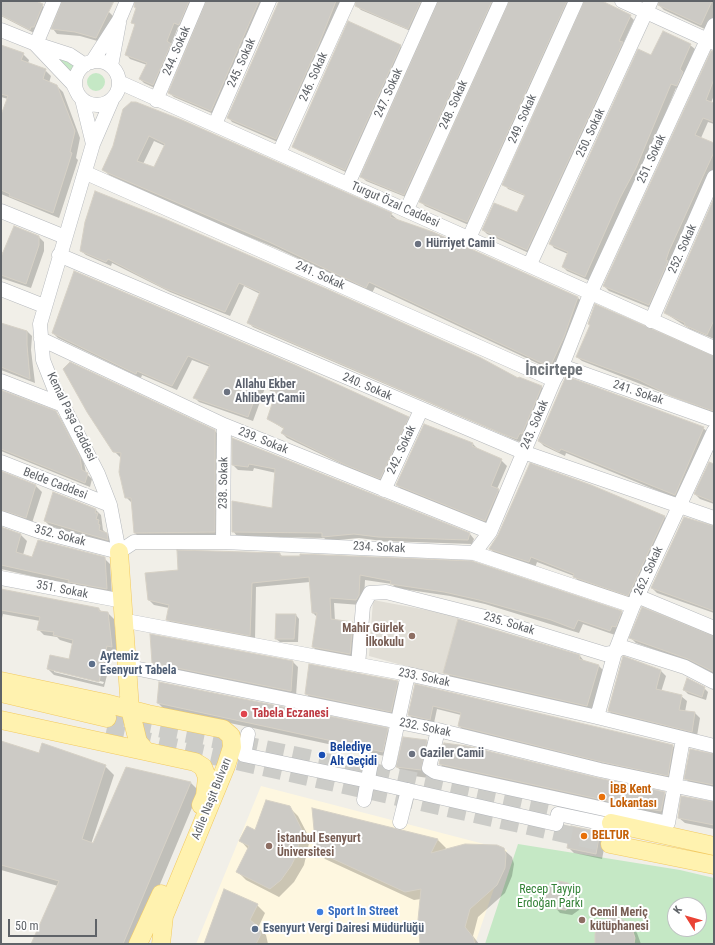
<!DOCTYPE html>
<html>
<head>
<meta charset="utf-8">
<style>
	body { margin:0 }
	#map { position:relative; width:715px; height:945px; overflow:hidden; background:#f1efe8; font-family:"Roboto Condensed",sans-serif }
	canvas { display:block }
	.frame { position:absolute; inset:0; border:2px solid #5f6368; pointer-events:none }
	.north { position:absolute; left:667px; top:897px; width:40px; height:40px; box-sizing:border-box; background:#fff; border:1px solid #bfc1c3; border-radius:50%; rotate:307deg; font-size:11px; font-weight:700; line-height:16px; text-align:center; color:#5f6368 }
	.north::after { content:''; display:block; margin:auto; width:14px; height:18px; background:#ea4335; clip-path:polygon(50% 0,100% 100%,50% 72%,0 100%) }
	.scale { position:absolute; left:8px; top:919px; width:89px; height:18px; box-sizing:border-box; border:2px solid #5f6368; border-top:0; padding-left:5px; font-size:12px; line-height:14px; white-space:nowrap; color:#5f6368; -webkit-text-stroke:3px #fff; paint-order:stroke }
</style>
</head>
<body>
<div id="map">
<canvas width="715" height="945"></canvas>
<div class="frame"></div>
<div class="north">K</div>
<div class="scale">50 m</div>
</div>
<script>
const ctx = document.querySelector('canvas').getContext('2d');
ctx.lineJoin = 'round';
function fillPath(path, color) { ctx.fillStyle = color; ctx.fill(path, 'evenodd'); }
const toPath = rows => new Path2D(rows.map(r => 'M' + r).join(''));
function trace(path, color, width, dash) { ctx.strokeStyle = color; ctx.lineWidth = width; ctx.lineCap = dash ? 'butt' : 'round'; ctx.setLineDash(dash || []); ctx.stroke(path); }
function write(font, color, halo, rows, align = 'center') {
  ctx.font = font + ' "Roboto Condensed",sans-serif'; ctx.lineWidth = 4; ctx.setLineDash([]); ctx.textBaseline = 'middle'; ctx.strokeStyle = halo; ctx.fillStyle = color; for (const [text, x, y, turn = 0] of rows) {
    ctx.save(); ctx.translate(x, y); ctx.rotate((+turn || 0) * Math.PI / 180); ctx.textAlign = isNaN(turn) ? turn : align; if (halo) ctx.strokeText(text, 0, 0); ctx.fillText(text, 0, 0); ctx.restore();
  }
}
fillPath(toPath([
	[261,786,507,850,475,944,196,944]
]), '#fef7e0');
fillPath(toPath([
	[373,600,459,616,442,676,369,656]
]), '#e1ded6');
fillPath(toPath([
	[55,54,78,68,74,79,70,78],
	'87 82a9 9 0 1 1 18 0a9 9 0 1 1-18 0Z',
	[518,844,680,870,714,878,714,944,485,944],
	[675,905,699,905,699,929,675,929]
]), '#c5e8c5');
fillPath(toPath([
	[1,1,34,1,47,9,34,33,1,16],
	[63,1,81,1,109,12,113,16,101,42,80,36,57,34,53,29],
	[139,1,195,1,183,29,178,27,171,45,174,49,157,89,144,83,140,79,147,65,130,59,126,54,136,26,133,23],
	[207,1,264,1,216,115,174,97,169,93],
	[280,1,342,1,280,143,232,122,228,117],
	[357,1,427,1,413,32,361,10,356,5],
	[438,1,498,1,408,198,366,181,362,177],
	[510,1,573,1,471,226,425,206,421,202],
	[585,1,597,1,630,16,634,20,623,44,626,47,531,254,487,234,483,230,518,213,525,196,508,189,504,184],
	[660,1,714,1,714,23,709,31,664,10,659,5],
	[690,45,695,49,684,74,681,90,676,88,641,172,590,281,567,271,563,267,568,254,554,248,550,243,652,57],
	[1,46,23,54,29,60,28,63,45,70,51,76,49,83,57,86,63,92,80,138,76,158,78,160,59,218,1,194,1,117,8,99,1,97],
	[400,46,405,50,350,174,298,150,293,146],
	[714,52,714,95,711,103,714,104,714,124,708,122,701,138,714,144,714,174,653,309,609,291,604,286],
	[182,121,391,214,398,220,432,232,578,298,584,303,556,372,375,287,372,293,276,248,212,222,109,175,103,169,114,146],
	[154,141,165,146,154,169,143,164],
	[714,201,714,339,690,329,665,313],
	[86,222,519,380,519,378,542,387,546,392,522,443,253,327,248,322,260,294,244,286,230,316,170,292,112,263,111,266,86,255,81,251],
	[39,237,44,242,44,251,31,288,1,278,1,252,4,253],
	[75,272,408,417,413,422,385,483,352,469,287,438,282,433,284,429,268,419,277,394,265,388,253,421,199,402,194,397,210,367,192,360,177,390,142,375,141,378,58,338,53,333],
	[1,324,27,331,32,336,31,350,35,383,1,370],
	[648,330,714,357,714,413,582,361,577,357],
	[1,391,55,412,60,417,84,463,86,473,92,479,90,487,1,451],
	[703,428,709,433,680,500,566,453,565,456,544,446,539,441],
	[215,431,221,438,220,538,141,539,135,533,132,503,126,497,121,458,114,451],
	[233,439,470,534,474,539,472,544,383,541,359,538,328,541,324,538,237,536,233,531,273,509,276,473,254,468,253,471,238,470,233,465],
	[473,444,478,449,501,460,507,466,497,489,504,496,491,526,402,490,397,485],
	[714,465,714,504,700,499,695,494],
	[1,472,36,486,42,492,32,523,1,519],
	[591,486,665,517,670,523,634,601,580,583,574,576,537,562,535,568,496,554,490,549],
	[95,509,101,515,103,530,112,539,113,545,50,526,45,521],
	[1,527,21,535,27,541,23,555,33,558,104,558,110,564,112,595,1,569],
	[714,527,714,613,657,593,652,588],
	[280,554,283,557,621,612,626,617,615,635,583,624,579,633,485,604,450,596,396,588,392,584,365,580,364,600,361,605,334,603,335,621,353,623,358,628,355,659,318,652,313,647,317,617,313,613,310,582,256,587,255,640,172,624,167,619,169,608,154,605,149,600,179,571],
	[1,588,4,591,99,609,102,612,108,613,114,619,118,653,113,652,104,687,54,675,48,669,69,660,73,644,60,640,57,637,44,635,39,630,40,621,3,614,1,622],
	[54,670,104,682,103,684,54,672],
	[296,615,299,619,298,642,280,642,276,639],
	[459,620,580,656,585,662,599,666,605,672,593,711,450,679,444,673],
	[714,637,714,674,695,664,636,643,631,638],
	[623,658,661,671,666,676,661,692,681,696,687,701,685,712,695,713,700,718,697,736,614,716,609,711],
	[153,662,293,662,298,667,296,696,158,668],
	[397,682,402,686,396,716,311,698,306,694],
	[415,685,673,746,677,750,672,779,607,765,463,730,459,726,461,715,437,709,434,723,413,719,409,715],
	[704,688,708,692,706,700,688,694,684,690],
	[158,703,387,729,393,735,389,757,164,709],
	[426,741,435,749,429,778,406,775,397,767],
	[1,742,39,755,105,766,114,775,91,844,94,845,127,768,191,783,199,791,135,944,32,944,58,886,1,870],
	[714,755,714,789,691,784,686,779],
	[440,764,598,779,664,793,670,799,667,816,445,769],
	[714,803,714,829,685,823,679,818],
	[289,807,298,816,310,839,304,865,294,882,279,897,246,880,238,872,248,849,241,841],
	[572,827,600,833,606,839,602,859,574,853,568,847],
	[438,840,446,848,444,851,503,849,512,857,514,864,512,876,505,893,478,917,473,936,479,944,422,944,421,899,414,900,325,859,317,850],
	[564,882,578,893,582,902,579,910,572,915,560,913,552,904,546,903,540,897,550,888],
	[257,905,265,913,258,928,266,935,268,944,205,944],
	[614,918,631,926,637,933,641,944,598,944,596,934,602,923]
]), '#0003');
const building = toPath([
	[1,1,36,1,43,4,34,27,31,27,30,30,1,15,1,1],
	[62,1,114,1,96,38,75,32,51,29,62,1],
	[135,1,189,1,179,25,174,23,167,41,171,44,153,85,139,79,147,63,125,55,135,24,131,23,136,8,134,7,135,1],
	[206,1,259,1,211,111,168,93,206,1],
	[279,1,336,1,319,44,276,139,227,118,279,1],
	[356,1,421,1,408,29,355,6,356,1],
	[438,1,492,1,404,195,360,177,438,1],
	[509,1,567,1,467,222,419,202,509,1],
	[584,1,602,1,631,15,619,41,623,42,527,250,482,230,494,203,517,212,525,195,502,185,584,1],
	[659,1,712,1,701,25,658,5,659,1],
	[348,21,401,45,345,170,292,147,348,21],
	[663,31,691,44,680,69,683,72,677,86,671,84,636,168,620,198,585,277,562,267,568,252,549,244,638,49,651,55,663,31],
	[1,45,24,53,21,60,46,69,43,79,57,85,75,131,70,152,72,153,53,213,9,196,10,194,1,190,1,115,8,96,1,94,1,45],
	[711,51,714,51,714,79,706,100,714,103,714,122,703,118,695,135,714,143,714,152,669,251,666,260,668,261,649,305,603,286,711,51],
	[131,102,136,102,182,120,392,213,390,217,433,232,578,297,564,337,550,367,369,282,366,288,269,242,108,173,102,170,113,146,123,109,131,102],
	[149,136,165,144,154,167,137,161,149,136],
	[95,191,165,219,329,290,481,358,518,378,519,377,542,386,522,434,520,433,517,439,503,434,247,323,260,292,239,283,225,312,164,288,108,259,106,262,80,251,85,222,95,191],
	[714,198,714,320,707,335,684,325,685,323,664,313,714,198],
	[14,226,39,236,39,245,26,284,1,275,1,257,14,226],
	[74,271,295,365,409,417,380,479,346,465,281,433,284,428,267,419,276,392,260,384,248,417,193,398,210,365,188,356,172,386,137,371,136,374,52,333,74,271],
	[595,304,714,356,713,411,671,396,639,380,576,357,590,325,588,324,595,304],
	[1,323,27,331,27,345,30,379,1,367,1,323],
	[70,362,215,430,215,532,134,533,131,498,125,498,119,472,121,453,113,452,87,412,63,369,70,362],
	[566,376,704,427,675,495,561,449,559,452,538,441,566,376],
	[1,390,56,411,80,457,82,470,88,473,85,483,1,449,1,390],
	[424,424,473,443,472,446,502,459,491,486,499,489,485,521,396,485,424,424],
	[232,438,470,533,468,540,378,537,354,534,322,537,322,533,232,532,232,501,272,508,275,469,249,464,248,467,232,465,232,438],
	[709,462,714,464,714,502,694,494,709,462],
	[530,463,591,485,665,516,628,596,573,577,574,574,531,557,529,562,489,549,498,535,530,463],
	[1,471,36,485,26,518,1,510,1,471],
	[53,492,96,509,95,513,98,513,96,519,99,520,98,524,100,525,99,530,107,533,108,540,44,521,53,492],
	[684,517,714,526,714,611,651,588,684,517],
	[1,527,21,534,16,552,32,557,38,540,105,557,107,589,68,582,69,580,1,565,1,527],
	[177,550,280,553,280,556,300,556,300,554,472,561,622,611,616,627,612,626,610,631,578,620,574,629,551,620,479,600,444,592,390,584,391,581,360,575,359,595,356,600,330,598,331,619,353,622,350,654,312,647,317,613,312,613,309,577,252,583,250,636,166,620,169,605,148,600,145,573,178,570,177,550],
	[1,589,99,608,99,611,108,612,112,647,107,646,99,682,47,669,50,655,69,659,73,640,53,635,54,632,37,630,40,617,1,610,1,589],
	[642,607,714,636,714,672,688,659,629,638,642,607],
	[276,614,296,614,294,639,275,639,276,614],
	[458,619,580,655,579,659,599,665,587,706,443,673,458,619],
	[150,634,293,661,291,691,152,663,150,634],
	[623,656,661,670,656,689,682,695,679,710,695,712,692,732,608,711,623,656],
	[309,664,398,681,391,712,305,694,309,664],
	[687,678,705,687,702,697,683,690,687,678],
	[159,682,388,728,383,752,157,703,159,682],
	[415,684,673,745,668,776,602,762,458,726,461,713,433,706,430,720,408,715,415,684],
	[403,737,427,740,421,770,396,767,403,737],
	[1,741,39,753,42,743,106,765,82,839,93,843,126,767,191,782,123,944,31,944,59,881,1,865,1,741],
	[444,743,467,746,598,778,665,792,661,811,635,807,439,764,444,743],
	[690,749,714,754,714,785,684,779,690,749],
	[681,796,714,802,714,825,678,818,681,796],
	[266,800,290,806,302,830,296,856,291,866,281,880,270,889,236,872,249,846,239,841,247,826,255,830,266,800],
	[312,808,438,839,431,853,465,844,497,845,504,848,506,855,505,868,497,885,470,909,465,927,473,937,475,944,420,944,418,920,421,889,405,892,316,851,312,808],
	[571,826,600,832,596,854,567,848,571,826],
	[559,881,568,883,575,890,576,895,573,904,566,910,556,909,552,907,547,899,539,897,542,885,550,886,559,881],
	[224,889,258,904,250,920,258,926,261,934,256,944,204,944,224,889],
	[614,917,620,918,631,925,635,938,634,944,595,944,595,934,597,928,607,919,614,917]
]);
fillPath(building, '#cccac5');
trace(building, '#d6d1c6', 1);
trace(toPath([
	[107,718,265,749,577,816],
	[106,732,610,844]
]), '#ccccc8', 18, [18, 9]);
const minor = toPath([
	[622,1,714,43],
	[1,30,36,44,70,55,85,65],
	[36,44,54,1],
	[36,45,73,84,77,92],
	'75 83a22 22 0 1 1 44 0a22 22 0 1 1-44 0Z',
	[92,62,119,20,127,1],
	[111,66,119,23],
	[119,82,714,348],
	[82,99,93,144],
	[112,100,93,144,40,324,43,360,54,388,98,474,110,505,119,552],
	[156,100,198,1],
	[215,124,269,1],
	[279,153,348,1],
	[86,173,554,380],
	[348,184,430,1],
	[407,209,501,1],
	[1,211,65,237],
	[469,238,576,1],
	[59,255,523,452,714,518],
	[530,264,651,1],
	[1,289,44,306],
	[651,321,714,177],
	[41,339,224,425,490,532],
	[562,366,714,420],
	[1,381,63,405],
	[1,462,110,505],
	[384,490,421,410],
	[1,518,38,531,119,552],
	[223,542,224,425],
	[119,552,134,542,223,542,474,553,633,606],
	[474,553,490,532,554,380,562,366,590,294,714,25],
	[1,578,123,601],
	[637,596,714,628],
	[132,622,408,674,597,717,714,746],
	[358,665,363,606,370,593,386,592,481,616,605,654,615,652,622,647,685,667,714,682],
	[134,668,438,730,600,770,714,794],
	[597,717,615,652,633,606,714,431],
	[438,730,429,768,435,772,668,823,683,739],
	[248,734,244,755,368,781,556,824,558,814,605,824],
	[389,763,408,674],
	[364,800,371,763],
	[400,822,408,790]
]);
const major = toPath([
	[119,552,130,709,138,742,146,751],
	[1,681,105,703,148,714,223,729,231,736,232,747,226,766,164,916,161,944],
	[1,693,107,718],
	[1,720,195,762,203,767,207,777,205,796,201,805],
	[611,823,714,846],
	[610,844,714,865],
	[138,944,161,894]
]);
trace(minor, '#b5b8bc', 15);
trace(major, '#f2c960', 19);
trace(minor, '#fff', 14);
trace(major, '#fff2af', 18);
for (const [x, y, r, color] of [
	[418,244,4,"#6b7280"],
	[227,392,4,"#6b7280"],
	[412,636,4,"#8d6e63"],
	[92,664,4,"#5c6f8a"],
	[244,714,4,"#e0444e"],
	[412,754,4,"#6b7280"],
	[322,755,4,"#1a4fb4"],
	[602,797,4,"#e8710a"],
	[584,836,4,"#e8710a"],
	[269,846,4,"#8d6e63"],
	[320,912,4,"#3f7fe0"],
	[582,920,4,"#8d6e63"],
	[255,929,4,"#5c6f8a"]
]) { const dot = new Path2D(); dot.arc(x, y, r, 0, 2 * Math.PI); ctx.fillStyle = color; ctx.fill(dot); trace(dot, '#fff', 1.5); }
write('12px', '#5f6368', '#fff', [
	["244. Sokak",177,51,-67],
	["245. Sokak",242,63,-66],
	["246. Sokak",314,77,-66],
	["247. Sokak",389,93,-66],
	["248. Sokak",454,105,-66],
	["249. Sokak",523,119,-66],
	["250. Sokak",591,133,-65],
	["251. Sokak",652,159,-65],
	["Turgut Özal Caddesi",395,205,24],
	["252. Sokak",683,249,-66],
	["241. Sokak",320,276,24],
	["240. Sokak",367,387,23],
	["241. Sokak",638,393,19],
	["Kemal Paşa Caddesi",71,417,64],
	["243. Sokak",535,425,-67],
	["239. Sokak",263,441,22],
	["242. Sokak",402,450,-65],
	["238. Sokak",224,483,-89],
	["Belde Caddesi",55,484,21],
	["352. Sokak",60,536,15],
	["234. Sokak",379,548,3],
	["262. Sokak",649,571,-65],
	["351. Sokak",62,590,11],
	["235. Sokak",509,624,17],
	["233. Sokak",424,678,12],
	["232. Sokak",425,728,12],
	["Adile Naşit Bulvarı",212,799,-68]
]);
write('bold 12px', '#5b616d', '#fff', [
	["Hürriyet Camii",426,244],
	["Allahu Ekber",235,385],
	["Ahlibeyt Camii",235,399],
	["Gaziler Camii",420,754]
], 'left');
write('bold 12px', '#785e54', '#fff', [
	["Mahir Gürlek",404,629,"right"],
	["İlkokulu",404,643,"right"],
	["İstanbul Esenyurt",277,839],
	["Üniversitesi",277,853],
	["Cemil Meriç",590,913],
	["kütüphanesi",590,927]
], 'left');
write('bold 12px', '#4e5e75', '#fff', [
	["Aytemiz",100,657],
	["Esenyurt Tabela",100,671],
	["Esenyurt Vergi Dairesi Müdürlüğü",263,929]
], 'left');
write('bold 12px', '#be3a42', '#fff', [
	["Tabela Eczanesi",252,714]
], 'left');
write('bold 12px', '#164399', '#fff', [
	["Belediye",330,748],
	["Alt Geçidi",330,762]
], 'left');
write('bold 12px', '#c56008', '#fff', [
	["İBB Kent",610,790],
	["Lokantası",610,804],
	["BELTUR",592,836]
], 'left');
write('12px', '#348238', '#fff', [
	["Recep Tayyip",550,890],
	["Erdoğan Parkı",550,904]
]);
write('bold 12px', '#366cbe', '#fff', [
	["Sport In Street",328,912]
], 'left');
write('bold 16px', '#70757a', '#fff', [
	["İncirtepe",554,371]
]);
</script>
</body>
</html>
